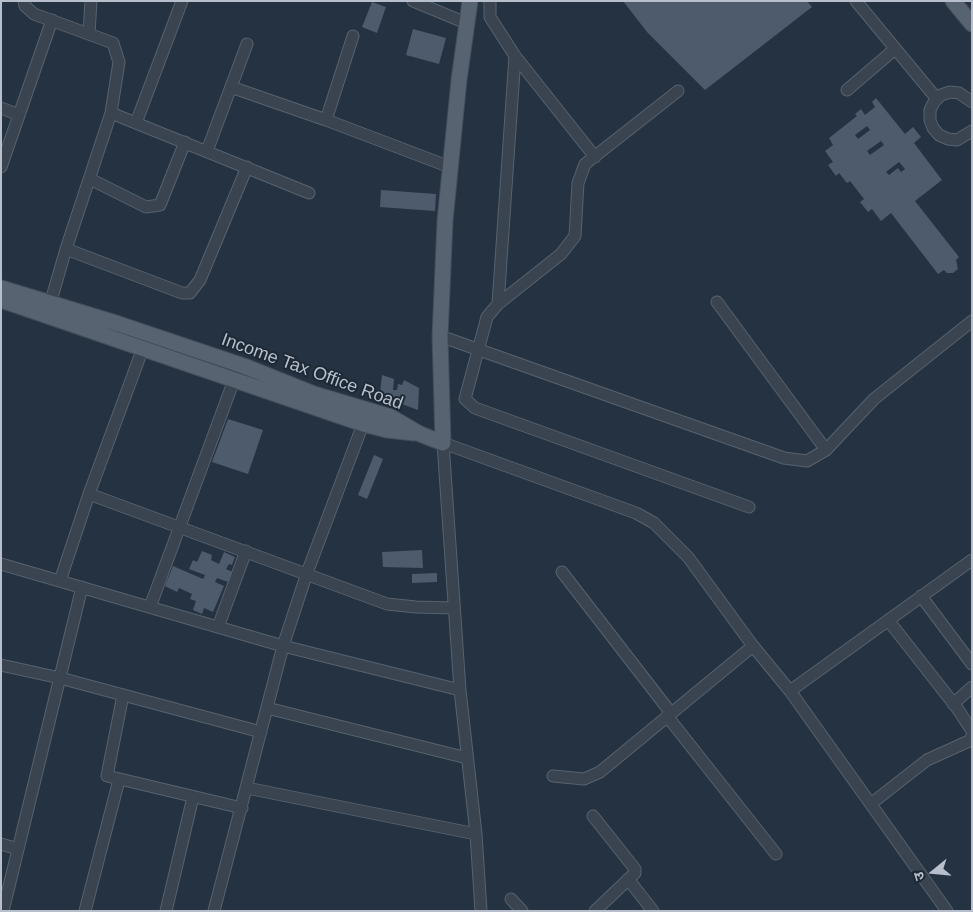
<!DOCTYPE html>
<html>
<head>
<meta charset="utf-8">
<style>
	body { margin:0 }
	#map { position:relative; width:973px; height:912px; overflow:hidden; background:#253241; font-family:Helvetica,"Noto Sans Devanagari",sans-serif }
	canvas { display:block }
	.frame { position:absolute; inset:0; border:2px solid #b6bfcb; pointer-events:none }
	.north { position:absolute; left:908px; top:847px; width:50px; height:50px; -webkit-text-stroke:4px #1e2936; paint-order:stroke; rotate:253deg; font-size:14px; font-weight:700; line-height:20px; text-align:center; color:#b6bfcb }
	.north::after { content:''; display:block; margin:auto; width:18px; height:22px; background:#b6bfcb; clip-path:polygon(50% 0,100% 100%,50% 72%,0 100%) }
</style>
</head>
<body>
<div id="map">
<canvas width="973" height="912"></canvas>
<div class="frame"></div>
<div class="north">उ</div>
</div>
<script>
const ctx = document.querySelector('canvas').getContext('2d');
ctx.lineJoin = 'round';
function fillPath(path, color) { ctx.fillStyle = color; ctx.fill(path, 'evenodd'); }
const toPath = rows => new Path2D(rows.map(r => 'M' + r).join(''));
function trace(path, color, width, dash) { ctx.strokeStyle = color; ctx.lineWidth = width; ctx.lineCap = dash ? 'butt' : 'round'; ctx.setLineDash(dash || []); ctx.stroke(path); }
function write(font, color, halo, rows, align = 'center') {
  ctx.font = font + ' Helvetica,sans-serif'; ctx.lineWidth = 4; ctx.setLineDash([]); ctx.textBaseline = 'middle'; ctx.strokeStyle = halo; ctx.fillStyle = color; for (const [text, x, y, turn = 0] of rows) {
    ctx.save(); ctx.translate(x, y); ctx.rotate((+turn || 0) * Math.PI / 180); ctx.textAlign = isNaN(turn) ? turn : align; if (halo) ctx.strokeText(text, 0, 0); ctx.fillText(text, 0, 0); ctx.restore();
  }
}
fillPath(toPath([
	[623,1,807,1,812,7,705,90,647,32],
	[372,2,386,7,377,33,362,27],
	[413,29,446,38,439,64,406,55],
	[876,98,905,134,913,127,921,137,914,143,942,180,915,201,959,257,956,260,958,269,953,273,947,273,944,270,938,274,891,213,881,221,872,209,868,212,860,202,864,199,850,181,847,183,839,173,836,176,828,165,833,162,825,151,833,145,829,138,857,116,855,114,861,109,865,115,875,107,872,102],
	[867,126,870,130,858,139,855,135],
	[881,141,884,145,870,155,867,151],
	[899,162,905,169,901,172,898,168,889,175,886,172],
	[381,190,436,194,435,211,380,207],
	[382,375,394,379,393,390,397,390,398,384,402,385,404,380,419,388,418,410,391,400,390,405,379,401],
	[228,419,263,430,248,474,212,462],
	[374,455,383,459,367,499,358,495],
	[422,550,423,568,383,567,382,552],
	[202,551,212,555,211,560,219,564,224,552,235,557,232,565,229,564,226,569,233,572,228,582,217,578,215,582,224,586,213,612,204,608,202,614,193,610,196,601,190,599,192,594,179,588,177,592,165,586,173,566,203,579,205,575,189,569,193,560,197,562],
	[437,573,437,582,412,583,412,574]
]), '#4e5b6c');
const minor = toPath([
	[24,1,25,6,34,14,113,43,119,62,111,113,66,249,50,304],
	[413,1,466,23],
	[490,1,490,17,515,56,595,157],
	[856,1,937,99],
	[89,34,91,1],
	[231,87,326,120,353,36],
	[847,90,895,49],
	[678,91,585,164,578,183,575,236,561,254,498,304,487,317,465,399,475,408,749,507],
	[972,102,959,93,950,92,941,95,934,102,930,110,930,120,933,128,939,135,948,139,957,140,972,131],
	[1,108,19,115],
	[111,113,309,193],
	[326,120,450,167],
	[136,123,182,1],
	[207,151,247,44],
	[1,167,52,20],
	[90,179,146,207,160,205,185,142],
	[66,249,182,293,190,293,200,280,247,167],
	[717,302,826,450],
	[498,304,515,56],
	[440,336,784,458,807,461,826,450,874,399,972,321],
	[143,348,89,494,387,604,416,607,454,608],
	[1,564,283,646,460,690],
	[562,572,671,713],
	[60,581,89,494],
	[921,596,972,664],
	[150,607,234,380],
	[888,620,957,708,972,731],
	[218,627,246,551],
	[1,665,60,678,261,732],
	[790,691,972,560],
	[123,695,107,776,242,808],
	[953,704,972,687],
	[267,708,467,758],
	[667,716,776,854],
	[553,776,584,779,600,772,753,646],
	[247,788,476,834],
	[872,803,927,760,969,741,972,736],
	[593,816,635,869,635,873,595,911],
	[1,844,18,849],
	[628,879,653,911],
	[511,899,522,911],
	[3,911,82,587],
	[85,911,119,780],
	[166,911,193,797],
	[214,911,283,646,307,573,363,424],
	[481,911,476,834,460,690,443,443,636,513,654,523,688,557,753,646,790,691,947,911]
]);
const major = toPath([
	[953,1,972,24],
	[1,288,119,324,244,366,314,394,391,417,420,434,443,443,440,336,445,221,459,80,470,1],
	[1,300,363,424,387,430,414,433]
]);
trace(minor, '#57626e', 13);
trace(major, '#434d59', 17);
trace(minor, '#394450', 11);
trace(major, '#576370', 15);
write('18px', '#b6bfcb', '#1e2936', [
	["Income Tax Office Road",312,372,20]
]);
</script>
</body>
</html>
